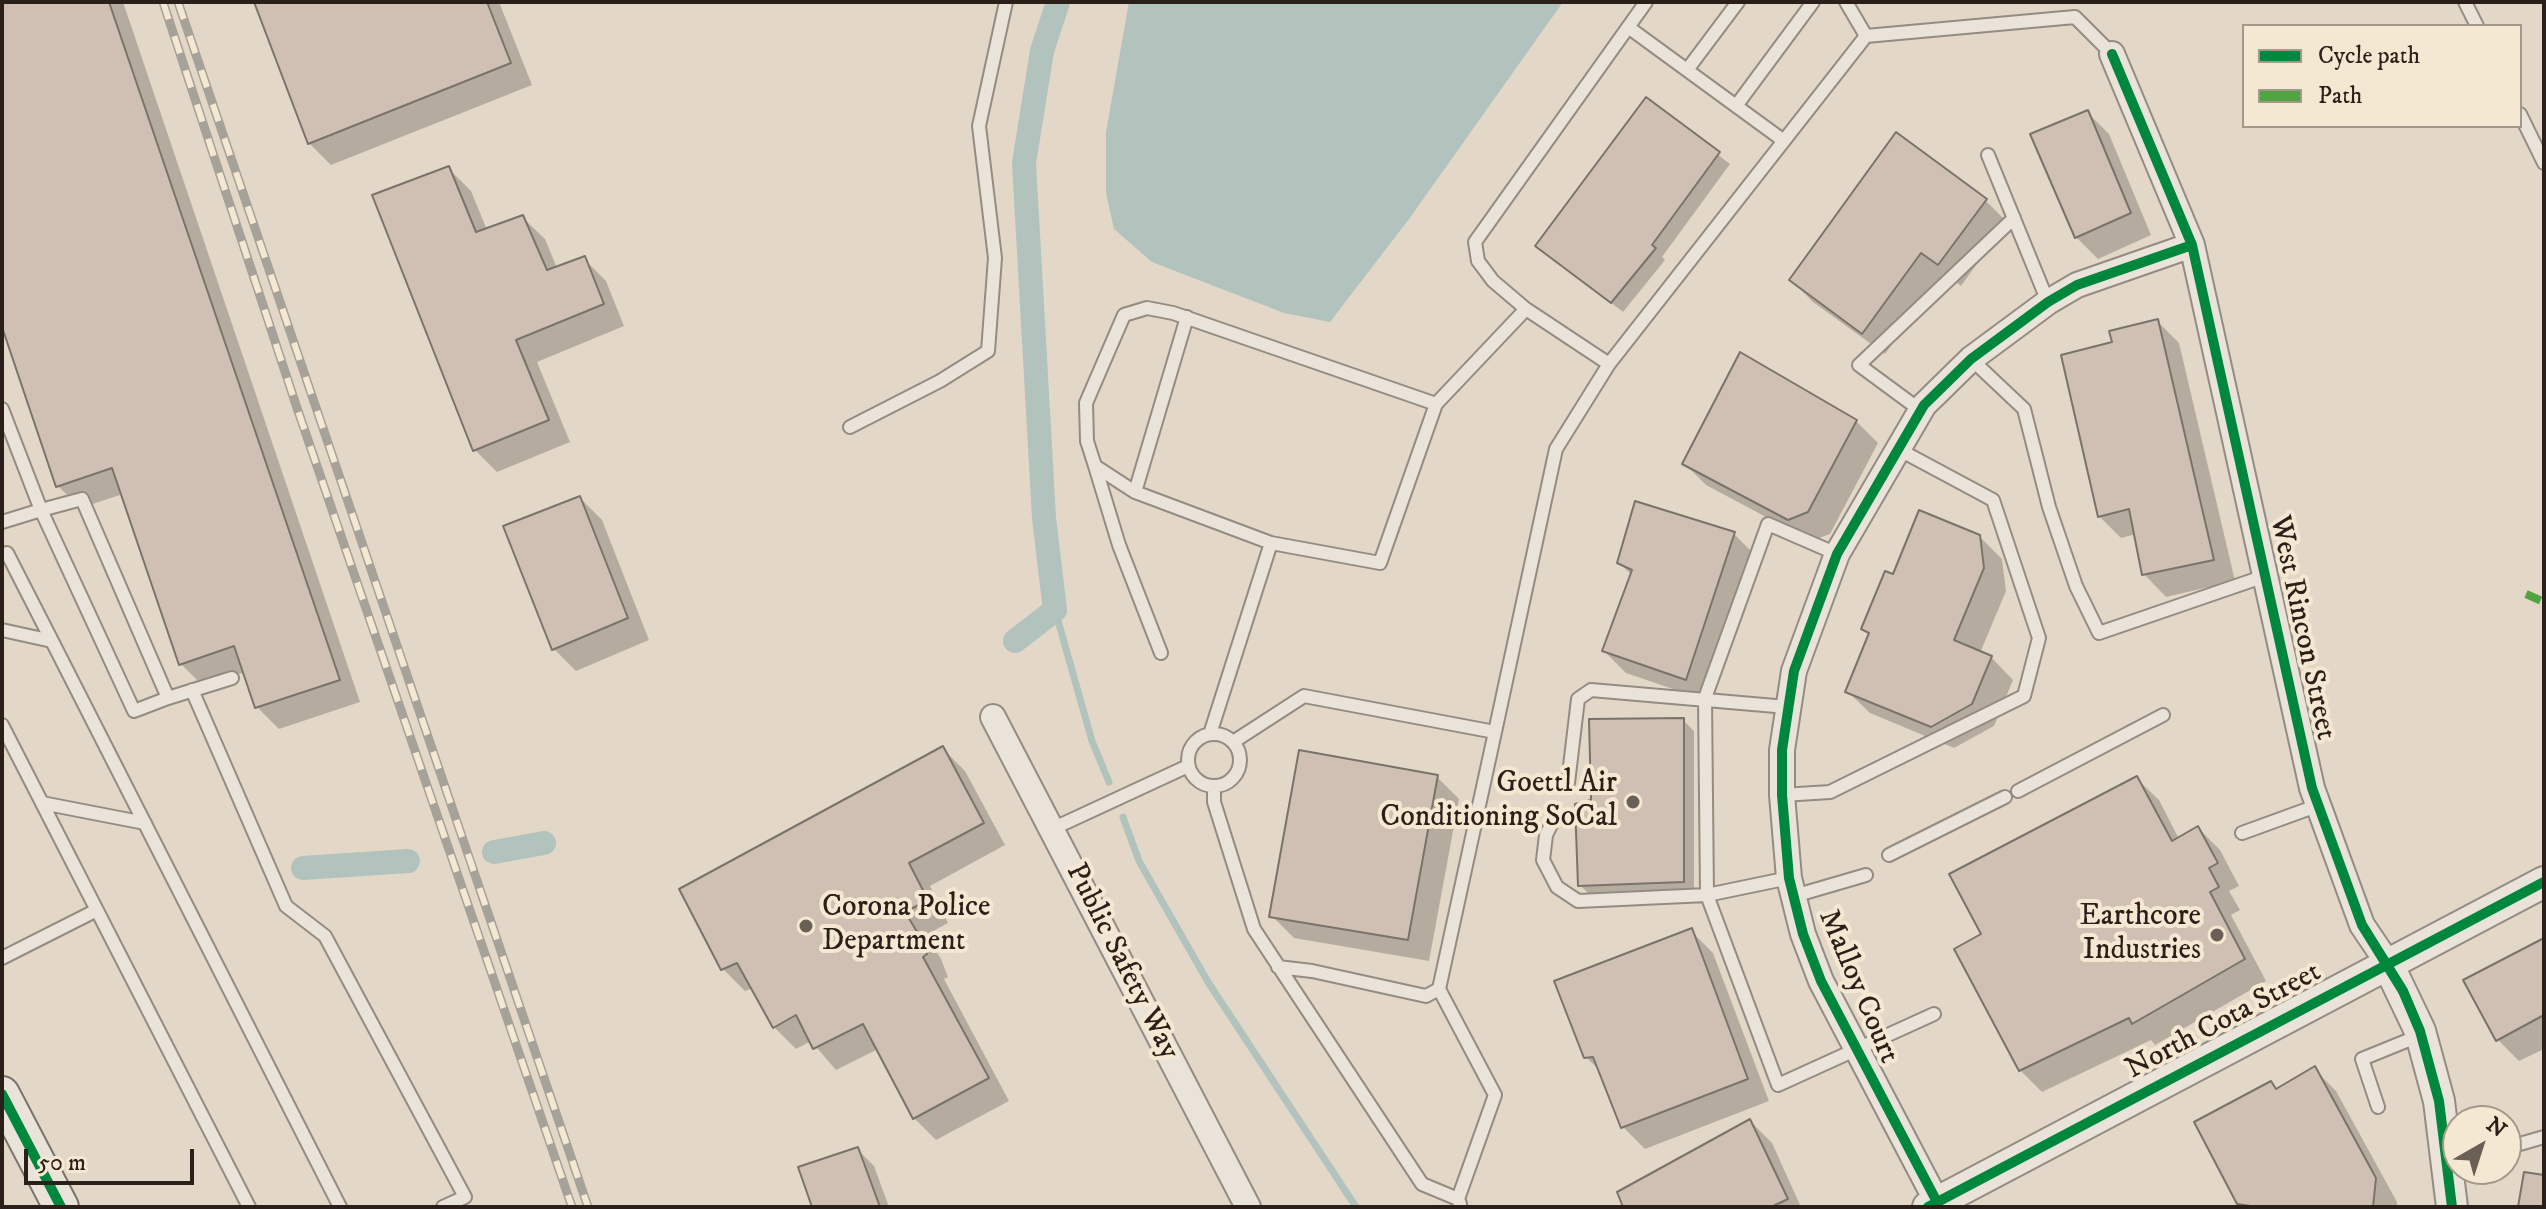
<!DOCTYPE html>
<html>
<head>
<meta charset="utf-8">
<style>
	body { margin:0 }
	#map { position:relative; width:2546px; height:1209px; overflow:hidden; background:#e3d8c7; font-family:"IM FELL DW Pica",serif }
	canvas { display:block }
	.frame { position:absolute; inset:0; border:4px solid #2a1f19; pointer-events:none }
	.legend { position:absolute; left:2242px; top:24px; width:280px; height:104px; box-sizing:border-box; background:#f5e8d2; border:2px solid #a49888; margin:0; padding:10px 14px; list-style:none; font-size:24px; color:#2a1f19 }
	.legend li { display:flex; align-items:center; gap:16px; height:40px }
	.legend b { width:40px; border:2px solid #a49888 }
	.north { position:absolute; left:2442px; top:1105px; width:80px; height:80px; box-sizing:border-box; background:#f5e8d2; border:2px solid #a49888; border-radius:50%; rotate:39deg; font-size:22px; font-weight:700; line-height:32px; text-align:center; color:#2a1f19 }
	.north::after { content:''; display:block; margin:auto; width:28px; height:36px; background:#6b6056; clip-path:polygon(50% 0,100% 100%,50% 72%,0 100%) }
	.scale { position:absolute; left:24px; top:1149px; width:170px; height:36px; box-sizing:border-box; border:4px solid #2a1f19; border-top:0; padding-left:10px; font-size:24px; line-height:28px; white-space:nowrap; color:#2a1f19; -webkit-text-stroke:6px #f5e8d2; paint-order:stroke }
</style>
</head>
<body>
<div id="map">
<canvas width="2546" height="1209"></canvas>
<div class="frame"></div>
<ul class="legend">
<li><b style="height:10px;background:#00873e"></b>Cycle path</li>
<li><b style="height:10px;background:#51a240"></b>Path</li>
</ul>
<div class="north">N</div>
<div class="scale">50 m</div>
</div>
<script>
const ctx = document.querySelector('canvas').getContext('2d');
ctx.lineJoin = 'round';
function fillPath(path, color) { ctx.fillStyle = color; ctx.fill(path, 'evenodd'); }
const toPath = rows => new Path2D(rows.map(r => 'M' + r).join(''));
function trace(path, color, width, dash) { ctx.strokeStyle = color; ctx.lineWidth = width; ctx.lineCap = dash ? 'butt' : 'round'; ctx.setLineDash(dash || []); ctx.stroke(path); }
function write(font, color, halo, rows, align = 'center') {
  ctx.font = font + ' "IM FELL DW Pica",serif'; ctx.lineWidth = 8; ctx.setLineDash([]); ctx.textBaseline = 'middle'; ctx.strokeStyle = halo; ctx.fillStyle = color; for (const [text, x, y, turn = 0] of rows) {
    ctx.save(); ctx.translate(x, y); ctx.rotate((+turn || 0) * Math.PI / 180); ctx.textAlign = isNaN(turn) ? turn : align; if (halo) ctx.strokeText(text, 0, 0); ctx.fillText(text, 0, 0); ctx.restore();
  }
}
fillPath(toPath([
	[1129,2,1563,2,1409,219,1330,322,1284,313,1152,262,1114,229,1106,193,1106,132]
]), '#b2c2bc');
fillPath(toPath([
	[2,2,123,2,360,702,279,729,257,707,245,672,203,686,181,664,123,494,80,508,58,486,2,321],
	[261,2,499,2,532,85,331,165,309,143],
	[1646,100,1730,164,1662,257,1665,260,1623,312,1538,246],
	[2087,112,2109,134,2151,235,2098,259,2076,237],
	[449,169,471,191,487,230,522,217,545,239,557,268,584,259,606,281,624,326,537,362,570,442,497,472,475,450],
	[1985,200,2007,222,1961,286,1944,273,1885,354,1813,302,1791,280],
	[2157,321,2179,343,2235,581,2166,597,2144,574,2136,534,2121,538,2099,516,2114,344],
	[1856,421,1878,443,1830,534,1811,541,1706,485,1684,463],
	[580,498,602,520,649,640,576,671,554,649,506,527],
	[1734,534,1756,556,1708,701,1626,673,1604,651,1632,575,1619,563],
	[1979,536,2002,559,2006,591,1980,653,1991,657,2013,680,1994,726,1954,748,1870,713,1847,691,1870,636,1863,629,1894,576],
	[1683,720,1694,731,1694,892,1591,896,1580,885,1593,801],
	[943,749,965,771,1005,845,930,886,948,923,926,935,941,959,948,977,944,979,1009,1101,936,1140,914,1118,878,1049,836,1070,811,1041,796,1049,774,1027,753,988,745,991,723,969,682,890],
	[1437,777,1459,799,1429,961,1294,938,1272,916],
	[2136,778,2159,800,2179,839,2198,828,2220,850,2239,886,2229,891,2240,910,2231,915,2266,981,2155,1045,2151,1040,2042,1092,2020,1070,1983,935],
	[1691,931,1713,953,1769,1101,1645,1149,1623,1127,1602,1073,1586,1057],
	[2544,938,2544,1049,2519,1061,2497,1039],
	[2314,1069,2336,1091,2397,1202,2397,1207,2244,1207,2239,1202,2277,1090],
	[1750,1121,1772,1143,1801,1207,1625,1207],
	[857,1149,874,1166,889,1207,814,1207]
]), '#0003');
trace(toPath([
	[1055,610,1092,741,1109,782],
	[1123,817,1139,861,1208,982,1356,1207]
]), '#b2c2bc', 7);
trace(toPath([
	[1015,641,1055,610,1044,518,1024,163,1042,51,1058,2],
	[494,852,544,843],
	[303,868,408,861]
]), '#b2c2bc', 24);
const building = toPath([
	[2,2,109,2,340,680,255,708,234,646,179,665,112,468,56,487,2,327,2,2],
	[254,2,487,2,511,63,308,144,254,2],
	[1646,97,1720,152,1652,245,1656,248,1611,303,1535,246,1646,97],
	[2088,110,2131,213,2075,238,2030,134,2088,110],
	[1896,132,1987,199,1938,265,1921,253,1862,334,1789,280,1896,132],
	[449,166,476,232,523,215,547,270,585,256,604,304,516,340,549,420,473,451,372,195,449,166],
	[2158,319,2214,560,2142,575,2129,509,2098,517,2061,355,2112,342,2109,331,2158,319],
	[1740,352,1857,420,1808,512,1788,520,1682,464,1740,352],
	[580,496,628,618,552,650,503,526,580,496],
	[1635,501,1735,532,1686,680,1602,651,1632,570,1617,563,1635,501],
	[1919,510,1980,535,1984,568,1954,640,1992,656,1972,704,1931,727,1845,692,1869,633,1861,629,1885,571,1893,574,1919,510],
	[1684,718,1684,882,1578,886,1575,804,1591,800,1589,719,1684,718],
	[943,746,984,823,909,863,928,900,905,912,919,935,927,954,923,957,989,1078,913,1119,863,1024,813,1049,796,1015,773,1028,737,963,721,970,679,889,943,746],
	[1299,750,1438,775,1408,940,1269,917,1299,750],
	[2137,776,2172,841,2198,826,2218,863,2209,868,2219,887,2210,892,2245,959,2132,1024,2129,1018,2019,1071,1954,949,1981,934,1949,874,2137,776],
	[1692,928,1748,1079,1621,1128,1593,1057,1584,1058,1554,981,1692,928],
	[2544,938,2544,1015,2496,1041,2463,980,2544,938],
	[2315,1066,2376,1178,2373,1207,2257,1207,2237,1204,2194,1122,2271,1081,2276,1089,2315,1066],
	[1750,1119,1788,1199,1771,1207,1623,1207,1617,1192,1750,1119],
	[858,1147,880,1207,812,1207,798,1167,858,1147],
	[2524,1172,2544,1175,2544,1207,2518,1207,2524,1172]
]);
fillPath(building, '#cfc0b3');
trace(building, '#7a736b', 2);
const service = toPath([
	[1846,2,1866,36],
	[2465,2,2477,26],
	[1628,27,1784,141],
	[1687,70,1738,2],
	[1736,106,1813,2],
	[2520,114,2544,163],
	[1988,155,2048,302],
	[1526,309,1493,281,1478,261,1475,242,1646,2],
	[1971,359,2024,409,2049,507,2076,586,2099,633,2265,576],
	[1609,364,1866,36,2075,17,2112,54],
	[2,409,41,510,134,711,168,698,82,499,41,510,2,522],
	[1920,410,1859,365,2014,218],
	[850,427,940,381,988,351,995,258,979,126,1006,2],
	[1095,466,1119,545,1161,653],
	[1135,492,1187,317],
	[1271,543,1135,492,1095,466,1087,441,1086,403,1124,315,1147,308,1173,313,1436,404],
	[7,553,52,641],
	[1837,554,1768,524,1705,698,1707,895,1778,1085,1934,1014],
	[2,630,52,641,340,1207],
	[192,690,286,906,325,936,465,1197,443,1207],
	[168,698,232,678],
	[2,725,249,1207],
	'1188 760a26 26 0 1 1 52 0a26 26 0 1 1-52 0Z',
	[1210,734,1271,543,1380,563,1436,404,1526,309,1609,364,1556,449,1495,732],
	[1233,742,1304,696,1495,732,1439,989,1495,1095,1458,1199],
	[1568,783,1578,699,1591,690,1787,707],
	[1214,787,1214,802,1254,929,1422,1184,1458,1199,1460,1204],
	[2018,791,2163,715],
	[1782,795,1830,792,2024,696,2039,638,1993,500,1896,448],
	[42,803,145,823],
	[1553,821,1546,835,1543,860,1557,887,1578,901,1707,895,1789,878],
	[1052,829,1188,766],
	[2242,833,2319,805],
	[1889,855,2005,797],
	[1794,896,1866,875],
	[2,958,97,910],
	[1278,967,1312,971,1426,996,1439,989],
	[2378,1107,2362,1059,2421,1035],
	[2506,1148,2544,1137]
]);
const minor = toPath([
	[2112,54,2192,245,2312,788,2362,925,2387,962],
	[993,717,1248,1207],
	[1937,1202,1821,981,1803,934,1789,878,1782,795,1782,750,1794,671,1837,554,1924,405,1971,359,2048,302,2077,285,2192,245]
]);
const tertiary = toPath([
	[2387,962,2420,1031,2439,1101,2452,1207],
	[1928,1207,2544,882]
]);
const secondary = toPath([
	[2,1094,61,1207]
]);
trace(service, '#948c82', 16);
trace(minor, '#948c82', 28);
trace(tertiary, '#948c82', 34);
trace(secondary, '#7a736b', 38);
trace(service, '#e9e3da', 12);
trace(minor, '#e9e3da', 24);
trace(tertiary, '#e9e3da', 30);
trace(secondary, '#e9e3da', 34);
const rail = toPath([
	[163,2,296,405,572,1207],
	[178,2,588,1207]
]);
trace(rail, '#a6a199', 9);
trace(rail, '#f5e8d2', 6, [18]);
trace(toPath([
	[2526,594,2544,602]
]), '#51a240', 8, [16, 8]);
trace(toPath([
	[2112,54,2192,245,2312,788,2362,925,2403,991,2420,1031,2439,1101,2452,1207],
	[2,1094,61,1207],
	[1937,1202,1821,981,1803,934,1789,878,1782,795,1782,750,1794,671,1837,554,1924,405,1971,359,2048,302,2077,285,2192,245],
	[1928,1207,2544,882]
]), '#00873e', 10);
for (const [x, y, r, color] of [
	[1633,802,8,"#6b6056"],
	[806,926,8,"#6b6056"],
	[2217,935,8,"#6b6056"]
]) { const dot = new Path2D(); dot.arc(x, y, r, 0, 2 * Math.PI); ctx.fillStyle = color; ctx.fill(dot); trace(dot, '#f5e8d2', 3); }
write('30px', '#2a1f19', '#f5e8d2', [
	["West Rincon Street",2301,628,78],
	["Public Safety Way",1121,962,63],
	["Malloy Court",1857,987,67],
	["North Cota Street",2224,1022,-28]
]);
write('30px', '#2a1f19', '#f5e8d2', [
	["Goettl Air",1617,785],
	["Conditioning SoCal",1617,819],
	["Corona Police",822,909,"left"],
	["Department",822,943,"left"],
	["Earthcore",2201,918],
	["Industries",2201,952]
], 'right');
</script>
</body>
</html>
